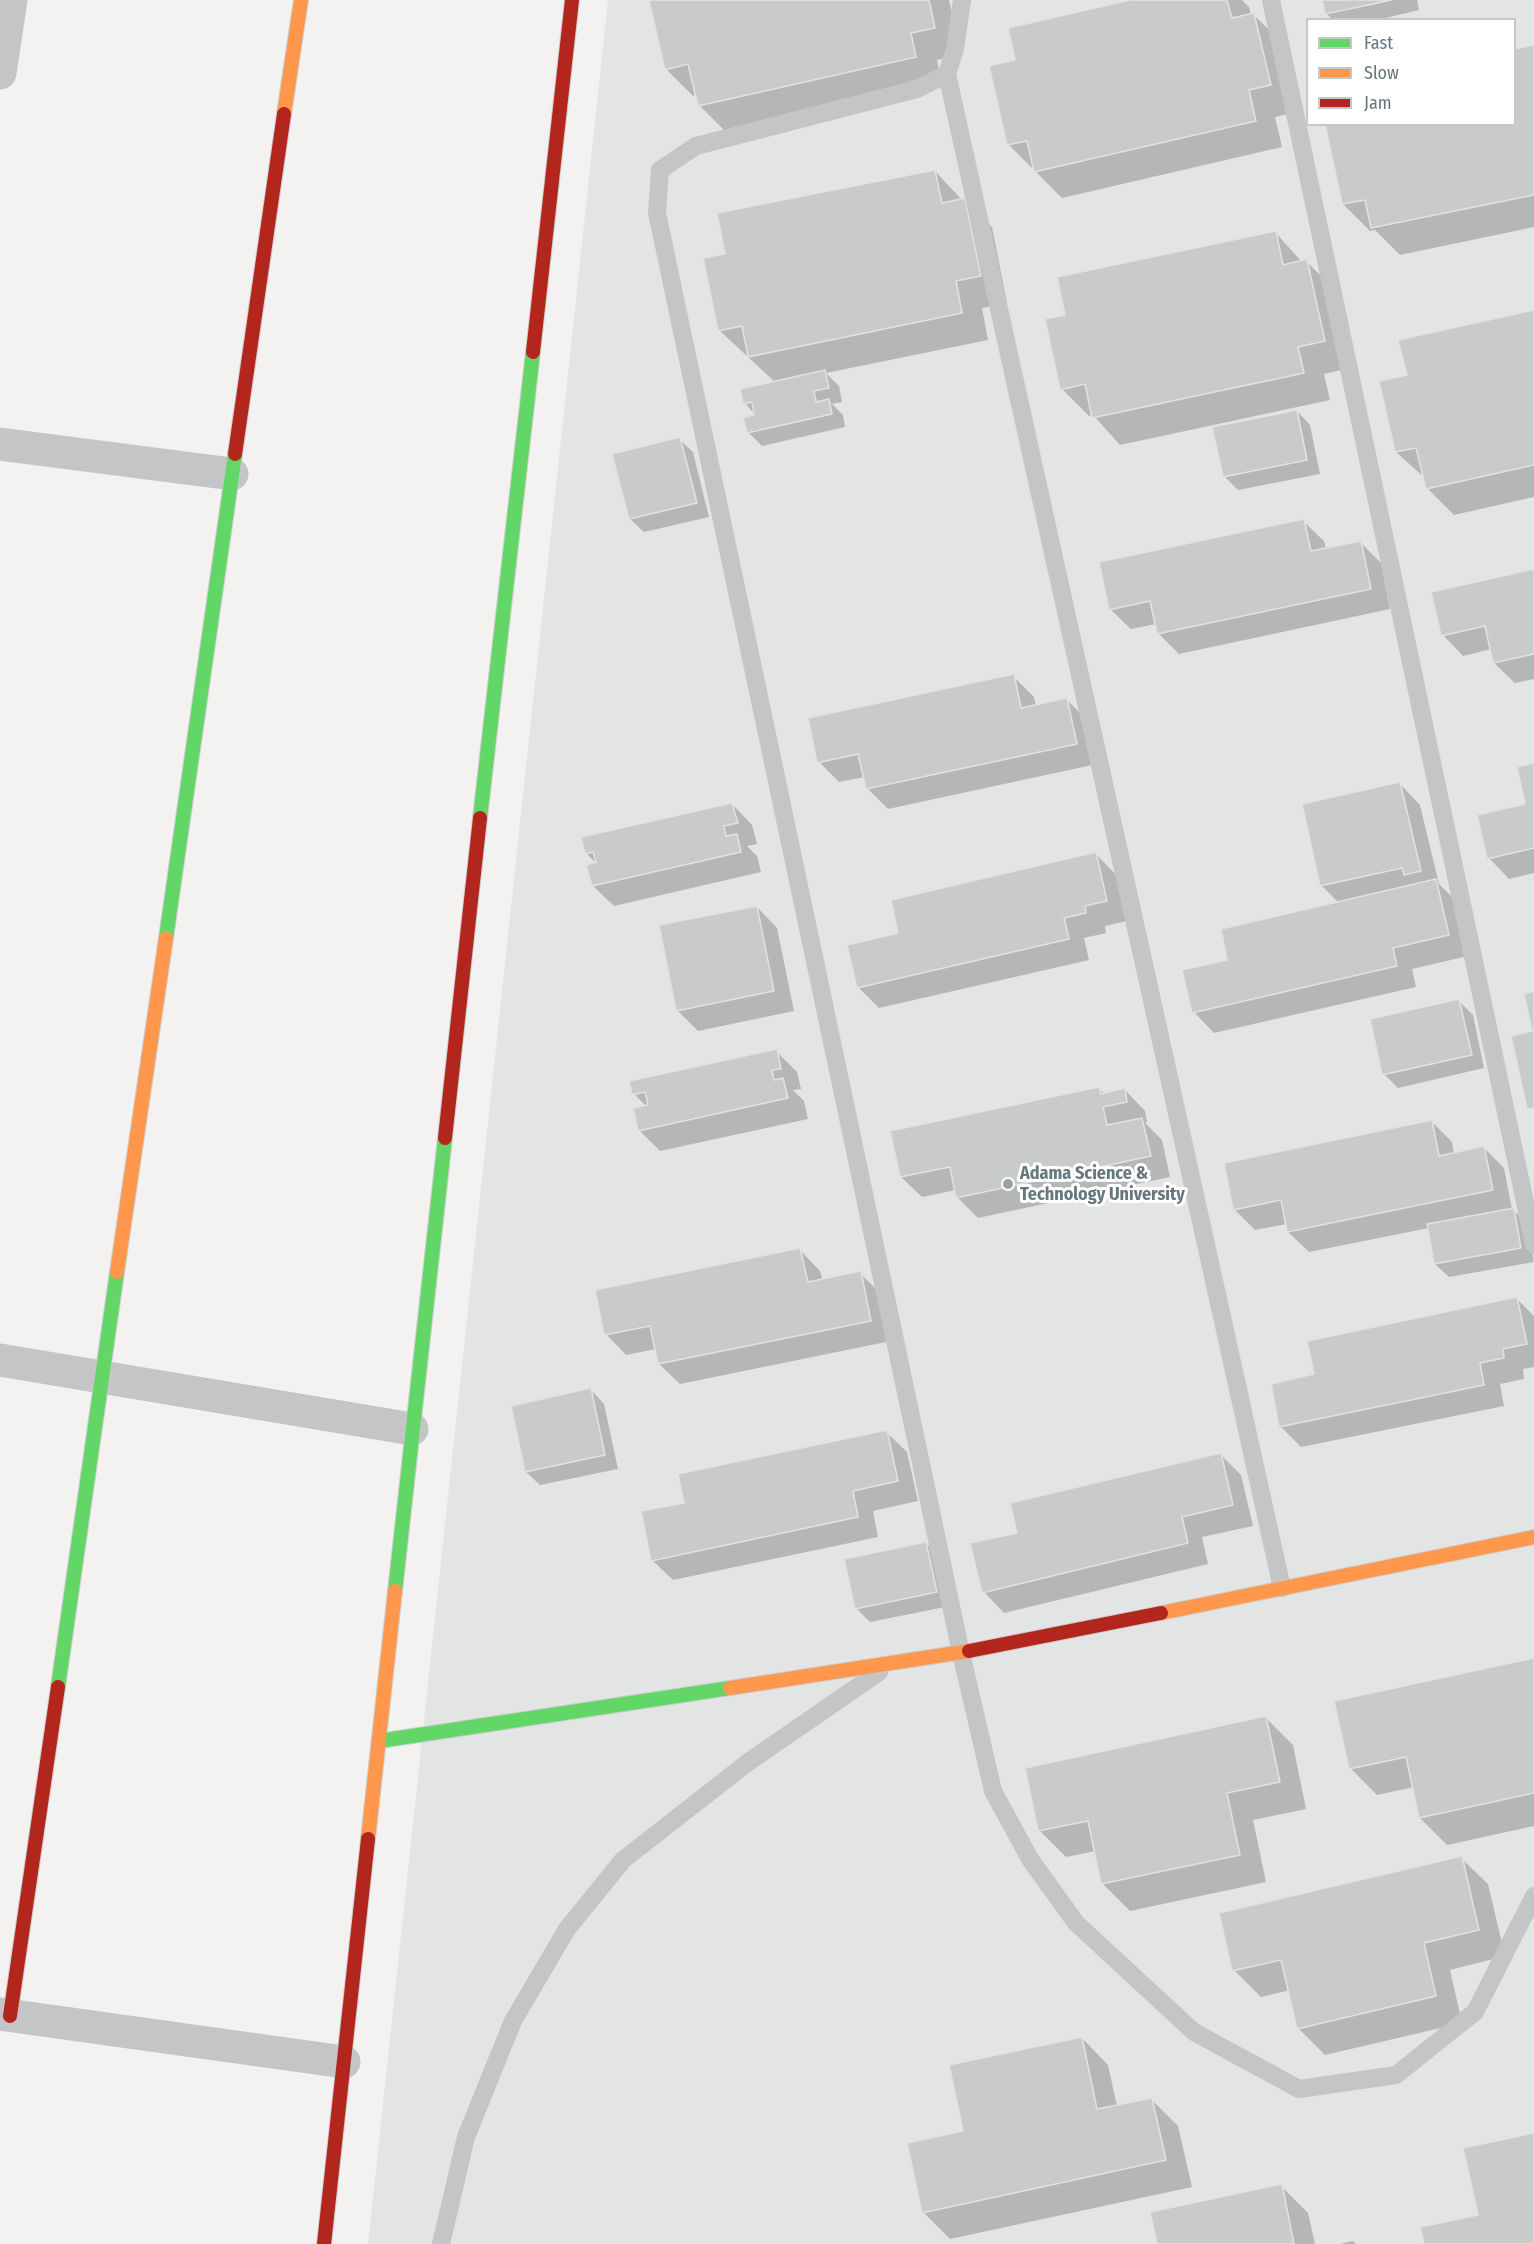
<!DOCTYPE html>
<html>
<head>
<meta charset="utf-8">
<style>
	body { margin:0 }
	#map { position:relative; width:1534px; height:2244px; overflow:hidden; background:#f3f2f1; font-family:"Fira Sans Condensed",sans-serif }
	canvas { display:block }
	.legend { position:absolute; left:1306px; top:18px; width:210px; height:108px; box-sizing:border-box; background:#fff; border:2px solid #c2c9cb; margin:0; padding:8px 10px; list-style:none; font-size:18px; color:#66777e }
	.legend li { display:flex; align-items:center; gap:12px; height:30px }
	.legend b { width:30px; border:2px solid #c2c9cb }
</style>
</head>
<body>
<div id="map">
<canvas width="1534" height="2244"></canvas>
<ul class="legend">
<li><b style="height:8px;background:#63d668"></b>Fast</li>
<li><b style="height:8px;background:#ff974d"></b>Slow</li>
<li><b style="height:8px;background:#b3261e"></b>Jam</li>
</ul>
</div>
<script>
const ctx = document.querySelector('canvas').getContext('2d');
ctx.lineJoin = 'round';
function fillPath(path, color) { ctx.fillStyle = color; ctx.fill(path, 'evenodd'); }
const toPath = rows => new Path2D(rows.map(r => 'M' + r).join(''));
function trace(path, color, width, dash) { ctx.strokeStyle = color; ctx.lineWidth = width; ctx.lineCap = dash ? 'butt' : 'round'; ctx.setLineDash(dash || []); ctx.stroke(path); }
function write(font, color, halo, rows, align = 'center') {
  ctx.font = font + ' "Fira Sans Condensed",sans-serif'; ctx.lineWidth = 6; ctx.setLineDash([]); ctx.textBaseline = 'middle'; ctx.strokeStyle = halo; ctx.fillStyle = color; for (const [text, x, y, turn = 0] of rows) {
    ctx.save(); ctx.translate(x, y); ctx.rotate((+turn || 0) * Math.PI / 180); ctx.textAlign = isNaN(turn) ? turn : align; if (halo) ctx.strokeText(text, 0, 0); ctx.fillText(text, 0, 0); ctx.restore();
  }
}
fillPath(toPath([
	[608,0,1534,0,1534,2244,368,2244],
	[1308,20,1514,20,1514,124,1308,124]
]), '#e3e4e4');
fillPath(toPath([
	[662,0,949,0,961,55,937,60,942,84,726,132,699,105,697,95,693,96,666,69],
	[1137,0,1242,0,1249,7,1251,15,1254,15,1281,42,1297,112,1275,117,1282,147,1062,198,1008,144],
	[1324,0,1417,0,1419,10,1377,20,1333,20,1327,14],
	[1534,47,1534,227,1400,255,1375,230,1370,231,1343,204,1514,124],
	[935,171,962,200,965,200,992,227,1007,303,982,308,988,340,826,373,839,386,842,402,832,404,843,415,845,427,762,446,748,432,756,416,745,403,776,383,719,330,727,255],
	[1275,232,1302,262,1306,261,1333,288,1351,368,1324,374,1330,400,1120,445,1093,415,1089,416,1062,389,1067,316],
	[1534,311,1534,497,1454,515,1427,488,1425,478,1396,452,1381,382,1408,376],
	[1297,411,1310,425,1320,474,1238,490,1224,476],
	[679,439,693,452,709,517,644,532,630,519],
	[1303,521,1324,541,1326,549,1360,542,1381,563,1390,609,1179,654,1158,633,1156,624,1131,629,1110,609],
	[1534,570,1534,679,1515,683,1494,663,1491,649,1463,656,1443,635],
	[1013,676,1034,697,1036,706,1066,699,1087,720,1097,764,888,809,867,788,865,777,839,782,819,762],
	[1534,765,1534,873,1509,879,1489,858,1527,805],
	[1400,784,1420,805,1439,884,1457,902,1468,956,1412,969,1416,987,1214,1033,1194,1012,1229,961,1339,903,1321,885],
	[732,804,752,825,757,844,747,846,757,856,761,872,614,906,593,886,597,864,587,854,583,839],
	[1096,854,1116,875,1127,921,1105,926,1106,933,1084,938,1089,960,879,1008,858,987,900,934],
	[757,907,777,928,794,1011,698,1031,677,1010],
	[1459,1001,1473,1015,1484,1068,1398,1088,1384,1074],
	[776,1051,797,1072,801,1089,793,1090,804,1101,808,1119,660,1151,639,1130,647,1107,634,1094],
	[1099,1088,1105,1095,1125,1090,1145,1111,1147,1122,1145,1123,1162,1140,1170,1177,978,1218,957,1197,956,1190,922,1197,901,1177],
	[1431,1121,1452,1142,1454,1154,1484,1148,1504,1168,1512,1209,1527,1223,1534,1262,1449,1277,1435,1264,1429,1228,1309,1252,1288,1232,1287,1224,1255,1230,1235,1210,1225,1164],
	[800,1250,820,1271,823,1281,860,1273,881,1294,891,1341,680,1384,659,1364,656,1349,626,1355,606,1334],
	[1517,1299,1534,1316,1534,1367,1523,1369,1524,1379,1500,1384,1504,1406,1301,1447,1281,1427],
	[591,1390,604,1404,618,1469,540,1485,526,1472],
	[886,1432,907,1452,918,1501,873,1511,878,1537,673,1580,652,1560,686,1504],
	[1220,1454,1241,1475,1253,1526,1202,1537,1208,1564,1004,1613,984,1592],
	[926,1543,940,1557,950,1606,870,1622,856,1608],
	[1534,1659,1534,1826,1447,1845,1420,1818,1414,1787,1377,1795,1350,1768],
	[1266,1718,1293,1745,1306,1809,1253,1820,1266,1882,1130,1911,1103,1884,1096,1851,1066,1857,1039,1830],
	[1461,1858,1488,1884,1505,1956,1450,1970,1462,2023,1325,2055,1298,2028,1290,1990,1261,1997,1234,1970],
	[1082,2038,1108,2065,1117,2106,1151,2099,1178,2126,1192,2187,950,2239,923,2212,965,2132],
	[1281,2186,1308,2213,1315,2244,1158,2244],
	[1353,2241,1356,2244,1340,2244]
]), '#0003');
const building = toPath([
	[654,0,929,0,935,28,911,33,916,57,698,106,688,64,665,70,649,1,654,0],
	[1130,0,1227,0,1232,18,1254,13,1271,85,1249,90,1256,121,1034,172,1027,141,1007,145,989,66,1015,60,1008,28,1130,0],
	[1322,0,1392,0,1325,14,1322,0],
	[1534,45,1534,195,1371,228,1365,200,1342,204,1325,124,1514,124,1514,49,1534,45],
	[935,170,942,203,965,198,981,276,956,281,962,313,748,357,742,326,718,331,703,258,725,254,717,213,935,170],
	[1276,231,1283,265,1307,259,1325,341,1298,347,1304,373,1092,418,1085,384,1060,390,1045,319,1065,315,1057,277,1276,231],
	[1534,310,1534,465,1426,489,1416,448,1395,452,1379,381,1407,375,1398,340,1534,310],
	[825,370,829,388,814,391,816,402,829,399,832,414,747,433,743,418,754,415,752,402,743,404,740,389,825,370],
	[1297,410,1307,460,1223,477,1212,427,1297,410],
	[680,437,697,503,629,519,612,454,680,437],
	[1304,519,1311,551,1361,541,1371,589,1157,634,1150,601,1109,610,1099,562,1304,519],
	[1534,569,1534,654,1493,663,1485,626,1441,636,1431,592,1534,569],
	[1014,674,1021,708,1067,698,1077,744,866,789,858,754,817,763,808,718,1014,674],
	[1534,763,1534,848,1487,859,1477,815,1525,804,1517,767,1534,763],
	[1400,782,1421,871,1404,875,1402,868,1320,886,1302,804,1400,782],
	[732,803,738,823,724,826,726,836,737,834,741,852,592,886,586,865,596,862,593,852,585,854,581,837,732,803],
	[1096,852,1107,901,1085,906,1086,913,1064,918,1069,939,857,988,847,945,898,933,891,900,1096,852],
	[1436,879,1449,935,1393,948,1397,966,1192,1013,1182,970,1227,960,1221,929,1436,879],
	[757,906,774,991,676,1011,659,925,757,906],
	[1534,991,1534,1108,1527,1109,1511,1036,1532,1031,1524,994,1534,991],
	[1459,999,1472,1055,1382,1075,1370,1019,1459,999],
	[777,1049,781,1069,772,1070,774,1080,783,1078,788,1098,638,1131,633,1108,648,1105,645,1092,632,1095,629,1081,777,1049],
	[1099,1087,1101,1094,1125,1088,1127,1102,1103,1107,1107,1125,1142,1118,1151,1156,956,1198,950,1167,900,1177,890,1131,1099,1087],
	[1432,1120,1439,1156,1484,1146,1493,1190,1287,1232,1281,1200,1233,1210,1224,1163,1432,1120],
	[1514,1208,1521,1248,1434,1264,1427,1224,1514,1208],
	[800,1248,808,1282,861,1271,871,1321,658,1364,650,1326,604,1335,595,1290,800,1248],
	[1517,1297,1527,1344,1503,1349,1504,1358,1480,1363,1484,1385,1279,1427,1271,1384,1314,1374,1307,1341,1517,1297],
	[591,1388,605,1455,525,1472,511,1406,591,1388],
	[887,1430,898,1481,853,1491,858,1517,651,1561,641,1511,684,1503,678,1474,887,1430],
	[1221,1453,1233,1505,1182,1517,1188,1543,982,1593,970,1543,1017,1533,1010,1503,1221,1453],
	[926,1542,937,1592,855,1609,844,1559,926,1542],
	[1534,1658,1534,1793,1419,1818,1406,1757,1349,1769,1334,1701,1534,1658],
	[1266,1716,1280,1782,1227,1793,1240,1855,1101,1884,1088,1821,1038,1831,1025,1768,1266,1716],
	[1462,1856,1479,1930,1424,1943,1436,1996,1297,2029,1281,1960,1232,1971,1219,1913,1462,1856],
	[1082,2037,1097,2109,1152,2098,1166,2160,922,2213,907,2143,963,2131,949,2065,1082,2037],
	[1534,2133,1534,2244,1424,2244,1420,2227,1478,2215,1463,2148,1534,2133],
	[1282,2184,1294,2244,1157,2244,1150,2212,1282,2184]
]);
fillPath(building, '#c9caca');
trace(building, '#e2e2e1', 1.5);
const fast = toPath([
	[480,818,533,352],
	[166,938,235,454],
	[395,1591,445,1138],
	[58,1687,117,1272],
	[379,1741,730,1688]
]);
const slow = toPath([
	[284,114,301,0],
	[117,1272,166,938],
	[1161,1613,1534,1537],
	[730,1688,969,1651],
	[368,1839,395,1591]
]);
const jam = toPath([
	[533,352,572,0],
	[235,454,284,114],
	[445,1138,480,818],
	[969,1651,1161,1613],
	[10,2016,58,1687],
	[324,2244,368,1839]
]);
trace(fast, '#cdcece', 16);
trace(slow, '#cdcece', 16);
trace(jam, '#cdcece', 16);
trace(toPath([
	[962,0,955,49,947,74,1282,1588],
	[1271,0,1534,1245],
	[947,74,917,89,696,146,660,170,657,213,961,1653,993,1791,1030,1859,1076,1923,1194,2032,1299,2089,1396,2075,1475,2012,1534,1896],
	[441,2244,466,2137,513,2021,567,1929,623,1860,747,1763,879,1672]
]), '#c3c5c6', 18);
trace(toPath([
	[0,73,11,0],
	[0,444,232,474],
	[0,1360,412,1429],
	[0,2014,344,2062]
]), '#c3c5c6', 33);
trace(fast, '#63d668', 14);
trace(slow, '#ff974d', 14);
trace(jam, '#b3261e', 14);
for (const [x, y, r, color] of [
	[1008,1184,6,"#97a2a6"]
]) { const dot = new Path2D(); dot.arc(x, y, r, 0, 2 * Math.PI); ctx.fillStyle = color; ctx.fill(dot); trace(dot, '#fff', 2); }
write('bold 18px', '#66777e', '#fff', [
	["Adama Science &",1020,1174],
	["Technology University",1020,1195]
], 'left');
</script>
</body>
</html>
